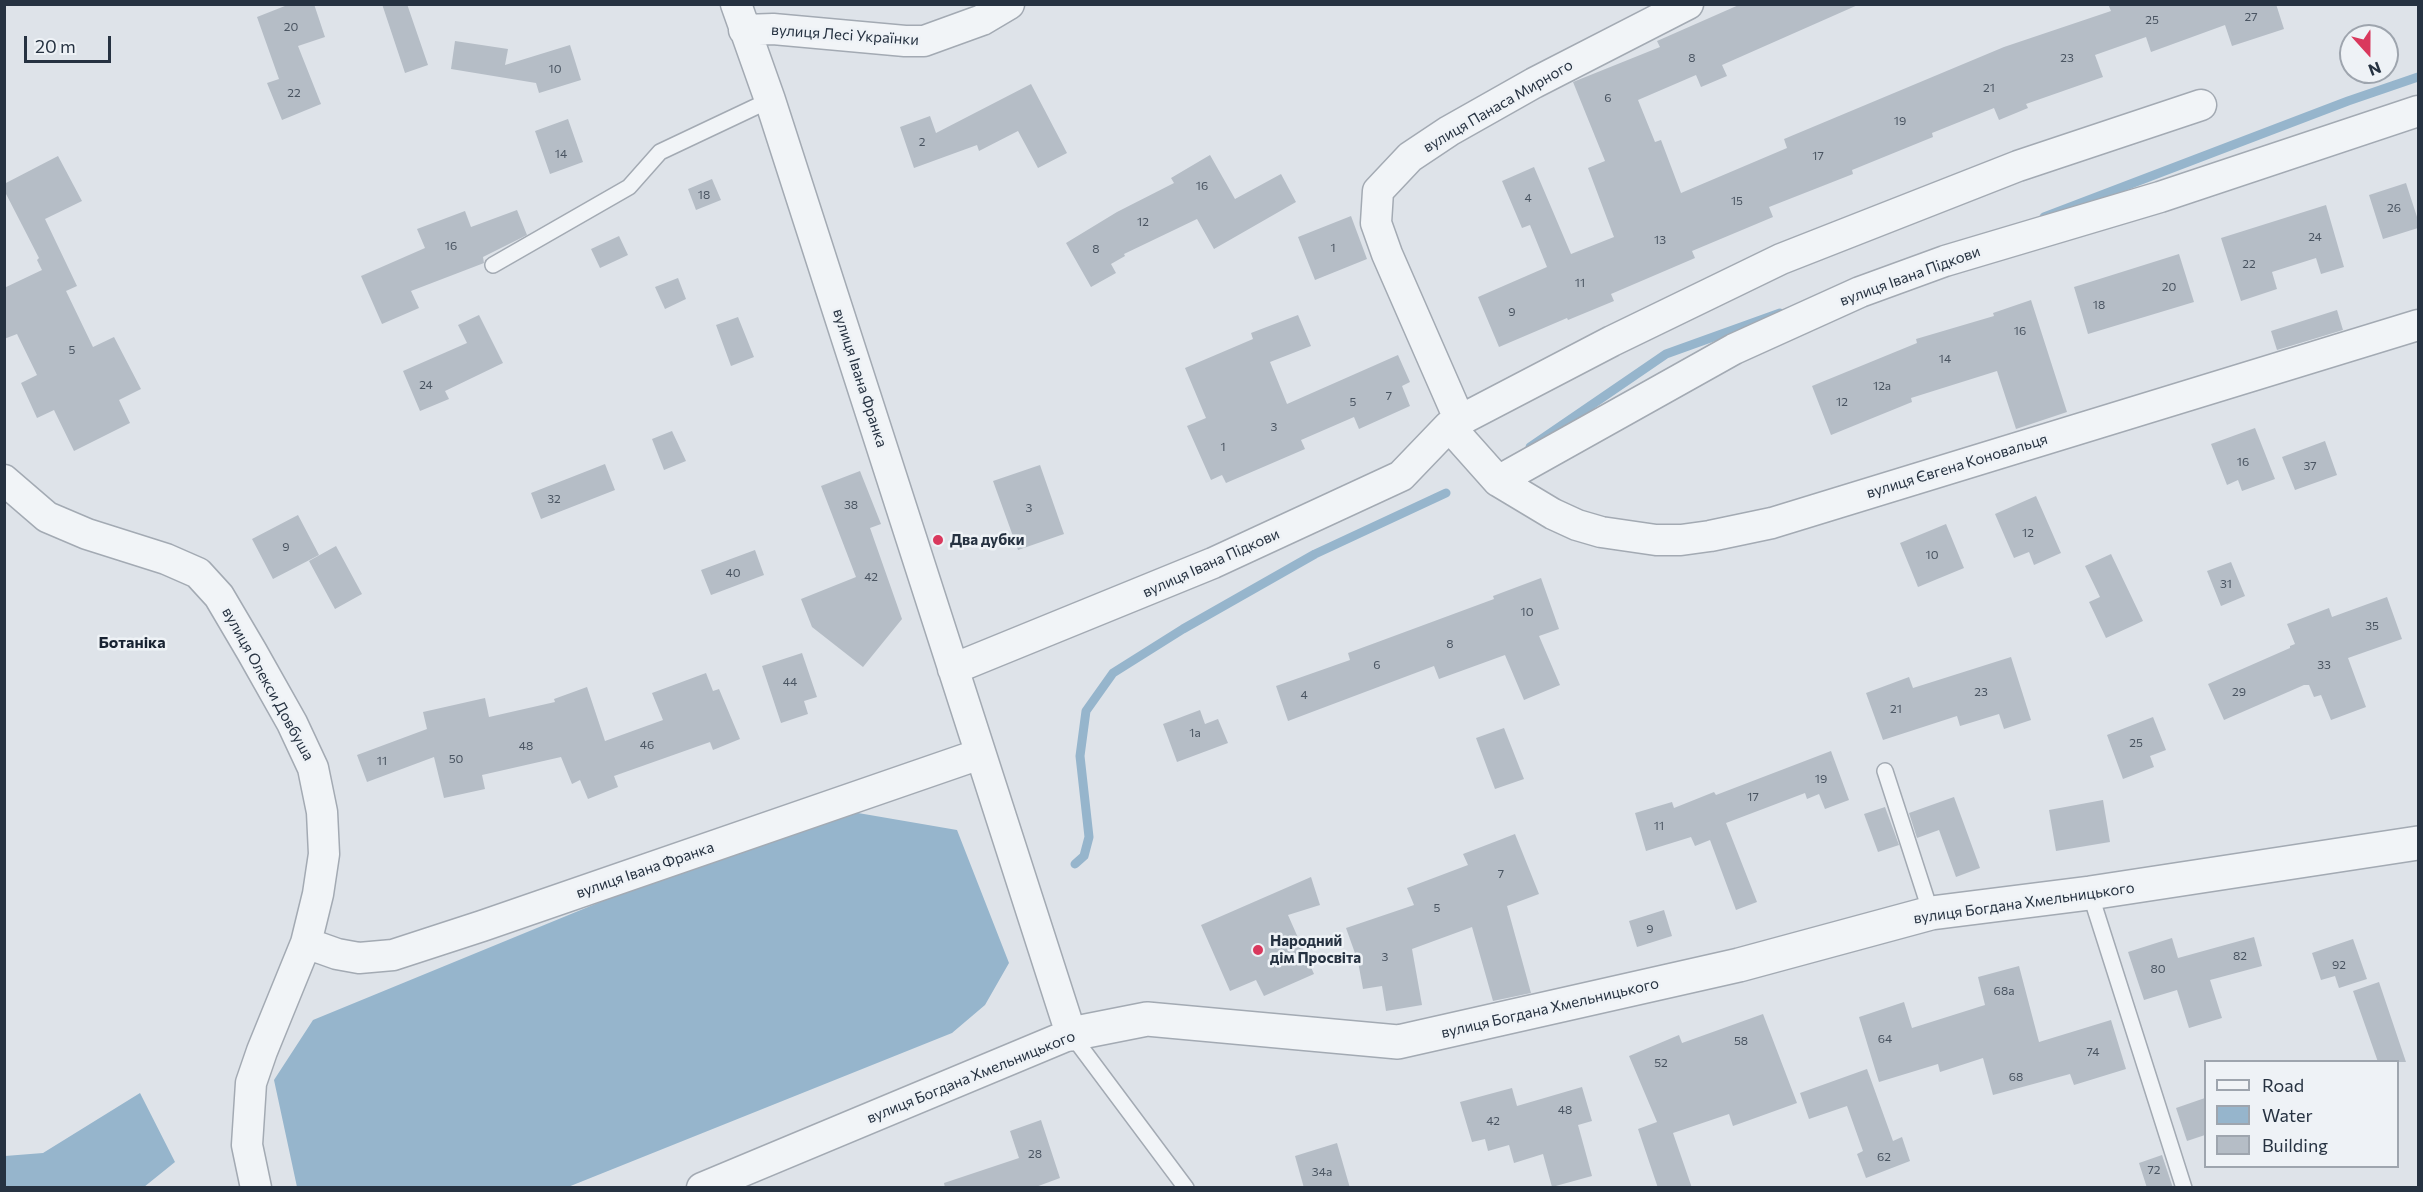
<!DOCTYPE html>
<html>
<head>
<meta charset="utf-8">
<style>
	body { margin:0 }
	#map { position:relative; width:2423px; height:1192px; overflow:hidden; background:#dee3e9; font-family:Commissioner,sans-serif }
	canvas { display:block }
	.frame { position:absolute; inset:0; border:6px solid #263241; pointer-events:none }
	.legend { position:absolute; left:2204px; top:1060px; width:195px; height:108px; box-sizing:border-box; background:#eef2f6; border:2px solid #9ea5ae; margin:0; padding:8px 10px; list-style:none; font-size:18px; color:#263241 }
	.legend li { display:flex; align-items:center; gap:12px; height:30px }
	.legend b { width:30px; border:2px solid #9ea5ae }
	.north { position:absolute; left:2339px; top:24px; width:60px; height:60px; box-sizing:border-box; background:#eef2f6; border:2px solid #9ea5ae; border-radius:50%; rotate:159deg; font-size:16px; font-weight:700; line-height:24px; text-align:center; color:#263241 }
	.north::after { content:''; display:block; margin:auto; width:21px; height:27px; background:#d9385d; clip-path:polygon(50% 0,100% 100%,50% 72%,0 100%) }
	.scale { position:absolute; left:24px; top:36px; width:87px; height:27px; box-sizing:border-box; border:3px solid #263241; border-top:0; padding-left:8px; font-size:18px; line-height:21px; white-space:nowrap; color:#263241; -webkit-text-stroke:4px #eef2f6; paint-order:stroke }
</style>
</head>
<body>
<div id="map">
<canvas width="2423" height="1192"></canvas>
<div class="frame"></div>
<ul class="legend">
<li><b style="height:8px;background:#f1f4f7"></b>Road</li>
<li><b style="height:16px;background:#96b5cc"></b>Water</li>
<li><b style="height:16px;background:#b5bdc6"></b>Building</li>
</ul>
<div class="north">N</div>
<div class="scale">20 m</div>
</div>
<script>
const ctx = document.querySelector('canvas').getContext('2d');
ctx.lineJoin = 'round';
function fillPath(path, color) { ctx.fillStyle = color; ctx.fill(path, 'evenodd'); }
const toPath = rows => new Path2D(rows.map(r => 'M' + r).join(''));
function trace(path, color, width, dash) { ctx.strokeStyle = color; ctx.lineWidth = width; ctx.lineCap = dash ? 'butt' : 'round'; ctx.setLineDash(dash || []); ctx.stroke(path); }
function write(font, color, halo, rows, align = 'center') {
  ctx.font = font + ' Commissioner,sans-serif'; ctx.lineWidth = 5; ctx.setLineDash([]); ctx.textBaseline = 'middle'; ctx.strokeStyle = halo; ctx.fillStyle = color; for (const [text, x, y, turn = 0] of rows) {
    ctx.save(); ctx.translate(x, y); ctx.rotate((+turn || 0) * Math.PI / 180); ctx.textAlign = isNaN(turn) ? turn : align; if (halo) ctx.strokeText(text, 0, 0); ctx.fillText(text, 0, 0); ctx.restore();
  }
}
fillPath(toPath([
	[829,808,957,830,1009,963,985,1005,952,1033,568,1187,297,1187,274,1080,313,1020],
	[140,1093,175,1162,144,1187,5,1187,5,1156,43,1153]
]), '#96b5cc');
trace(toPath([
	[2044,217,2348,101,2418,77],
	[1530,447,1666,354,1780,313],
	[1075,864,1084,856,1089,837,1080,756,1086,711,1113,673,1183,629,1315,554,1446,493]
]), '#96b5cc', 9);
fillPath(toPath([
	[290,4,314,4,325,37,298,46,321,104,282,120,267,83,279,79,257,17],
	[382,4,407,4,428,65,405,73],
	[1741,4,1860,4,1722,65,1727,76,1701,87,1696,75,1638,100,1655,142,1661,140,1681,193,1787,148,1784,139,2004,47,2111,11,2108,4,2276,4,2284,29,2232,46,2225,25,2151,52,2146,37,2095,55,2103,77,2026,104,2028,108,1999,120,1994,108,1932,133,1933,137,1852,170,1853,174,1769,207,1773,217,1692,251,1695,258,1611,294,1614,301,1568,320,1567,318,1499,347,1478,297,1547,267,1530,225,1522,228,1502,181,1534,167,1571,254,1614,237,1588,168,1605,161,1573,82,1660,47,1657,41],
	[455,41,508,49,505,65,570,45,581,80,539,93,536,83,451,69],
	[1031,84,1067,153,1038,168,1018,131,979,151,977,145,914,168,900,127,930,116,936,133],
	[568,119,583,162,550,174,535,131],
	[1210,155,1235,199,1281,174,1296,202,1214,249,1197,219,1124,254,1125,256,1111,264,1116,273,1091,287,1066,243,1117,212,1174,183,1171,178],
	[58,156,82,201,45,219,77,286,66,291,93,347,114,337,141,389,119,400,130,423,74,451,54,410,37,418,21,383,37,375,17,334,4,339,4,288,42,270,37,260,39,258,4,190,4,184],
	[712,179,721,200,696,210,688,189],
	[2406,183,2418,220,2418,228,2383,239,2369,195],
	[2326,205,2344,267,2321,274,2316,258,2272,272,2277,289,2241,301,2221,238],
	[517,210,527,235,483,257,484,263,411,291,419,308,382,324,361,276,425,248,417,229,465,211,471,227],
	[1351,216,1367,259,1315,280,1298,237],
	[619,236,628,255,600,268,591,249],
	[2179,254,2194,302,2088,334,2074,287],
	[678,278,686,299,665,309,655,287],
	[2031,300,2067,412,2016,429,1997,371,1911,398,1912,402,1831,435,1812,386,1917,343,1916,339,1994,316,1993,313],
	[2337,310,2343,330,2277,350,2271,331],
	[479,315,503,363,445,391,449,399,420,411,403,371,467,343,458,325],
	[1298,315,1311,346,1270,362,1287,404,1398,355,1410,382,1402,386,1410,406,1359,429,1354,417,1301,440,1305,449,1226,483,1222,475,1211,480,1187,426,1206,418,1185,368,1253,339,1251,333],
	[738,317,754,357,731,366,716,325],
	[2255,428,2275,479,2242,491,2238,480,2227,485,2211,444],
	[672,431,686,461,664,470,652,439],
	[2325,441,2337,475,2295,490,2282,457],
	[605,464,615,490,541,519,531,493],
	[1040,465,1064,534,1018,550,993,481],
	[860,471,881,524,870,528,902,619,863,667,812,627,801,599,856,577,821,486],
	[2036,496,2061,553,2034,565,2029,552,2014,558,1995,514],
	[298,515,319,555,273,579,252,539],
	[1946,524,1964,568,1918,587,1900,543],
	[336,546,362,594,335,609,309,561],
	[755,550,764,575,711,595,701,570],
	[2111,554,2143,621,2106,638,2089,602,2100,597,2085,566],
	[2231,562,2245,596,2221,606,2207,571],
	[1541,578,1559,629,1539,636,1560,685,1524,700,1505,655,1439,679,1434,666,1288,721,1276,686,1350,660,1348,653,1494,599,1493,596],
	[2387,597,2402,639,2348,658,2366,707,2331,720,2321,695,2314,697,2309,685,2304,685,2224,720,2208,684,2290,648,2290,646,2295,644,2287,624,2329,608,2332,617],
	[802,653,817,697,804,701,808,714,781,723,762,666],
	[2011,657,2031,720,2004,729,1999,714,1960,726,1957,716,1883,740,1866,693,1909,677,1913,688],
	[706,673,713,691,719,689,740,739,713,750,710,742,614,776,618,787,588,799,580,780,572,784,561,757,482,775,485,789,444,798,434,757,367,782,357,755,427,729,423,712,485,698,489,717,555,702,554,699,587,687,605,741,663,720,652,693],
	[1200,710,1205,724,1218,719,1228,743,1177,762,1163,724],
	[2153,717,2166,750,2150,756,2154,767,2123,779,2107,735],
	[1504,728,1524,779,1495,789,1476,738],
	[1831,751,1849,800,1825,809,1819,794,1807,799,1805,793,1726,823,1757,902,1736,910,1710,840,1695,846,1691,837,1646,851,1635,813,1672,802,1674,808,1714,792,1716,795],
	[1954,797,1980,868,1956,877,1939,830,1917,838,1909,813],
	[2103,800,2110,842,2056,851,2049,810],
	[1885,807,1899,845,1878,852,1864,814],
	[1515,834,1539,894,1507,906,1531,993,1493,1001,1472,927,1412,949,1422,1005,1386,1011,1382,986,1363,989,1357,956,1356,956,1346,928,1414,905,1407,888,1468,865,1463,854],
	[1311,877,1320,905,1288,915,1314,974,1264,996,1256,980,1230,991,1201,925],
	[1664,910,1672,936,1637,947,1629,921],
	[2254,937,2262,966,2210,980,2222,1018,2189,1028,2177,990,2144,1000,2128,952,2172,938,2178,958],
	[2353,939,2367,979,2339,988,2335,976,2321,980,2312,953],
	[2019,966,2039,1042,2111,1020,2126,1069,2074,1085,2070,1074,1993,1095,1983,1058,1940,1072,1938,1064,1879,1082,1859,1017,1904,1002,1912,1028,1985,1005,1978,977],
	[2379,982,2406,1062,2378,1062,2353,991],
	[1763,1014,1797,1103,1733,1126,1729,1114,1673,1133,1692,1188,1658,1188,1638,1129,1657,1122,1629,1056,1679,1035,1682,1043],
	[1867,1069,1893,1141,1902,1137,1910,1161,1866,1178,1857,1154,1863,1151,1847,1106,1809,1119,1800,1093],
	[1582,1087,1592,1121,1578,1125,1592,1176,1552,1187,1543,1154,1514,1163,1509,1145,1488,1151,1485,1139,1472,1142,1460,1102,1512,1088,1517,1106],
	[2205,1098,2205,1135,2187,1141,2176,1108],
	[1041,1120,1060,1178,1033,1188,945,1188,944,1183,1019,1158,1010,1131],
	[1337,1143,1350,1188,1304,1188,1295,1156],
	[2162,1155,2173,1188,2147,1188,2139,1163]
]), '#b5bdc6');
const service = toPath([
	[493,265,629,187,660,152,770,100],
	[1885,771,1931,913],
	[2090,893,2184,1188],
	[1071,1034,1186,1188]
]);
const minor = toPath([
	[744,30,773,29,905,41,924,41,982,20,1009,4],
	[1460,421,1387,254,1376,223,1378,191,1410,157,1449,131,1534,83,1688,4],
	[1449,426,1498,481,1734,349,1860,292,1945,261,2160,197,2418,111],
	[4,480,47,517,87,534,166,559,198,573,219,596,252,652,292,723,313,768,322,812,324,854,318,894,306,943,262,1051,251,1083,247,1145,256,1188],
	[1498,481,1553,514,1577,525,1601,532,1656,540,1681,540,1710,536,1772,523,2418,325],
	[953,669,1213,563,1401,476,1449,426,1612,341,1781,259,2018,166,2201,105],
	[306,943,337,954,359,958,393,955,482,926,980,754],
	[702,1188,1071,1034,770,100,736,4]
]);
const tertiary = toPath([
	[1071,1034,1147,1019,1398,1042,1739,965,1931,913,2090,893,2418,843]
]);
trace(service, '#a3aab3', 18);
trace(minor, '#a3aab3', 33);
trace(tertiary, '#a3aab3', 36);
trace(service, '#f1f4f7', 15);
trace(minor, '#f1f4f7', 30);
trace(tertiary, '#f1f4f7', 33);
for (const [x, y, r, color] of [
	[938,540,6,"#d9385d"],
	[1258,950,6,"#d9385d"]
]) { const dot = new Path2D(); dot.arc(x, y, r, 0, 2 * Math.PI); ctx.fillStyle = color; ctx.fill(dot); trace(dot, '#eef2f6', 2); }
write('12px', '#4a5562', null, [
	["27",2251,17],
	["25",2152,20],
	["20",291,27],
	["8",1692,58],
	["23",2067,58],
	["10",555,69],
	["21",1989,88],
	["22",294,93],
	["6",1608,98],
	["19",1900,121],
	["2",922,142],
	["14",561,154],
	["17",1818,156],
	["16",1202,186],
	["18",704,195],
	["4",1528,198],
	["15",1737,201],
	["26",2394,208],
	["12",1143,222],
	["24",2315,237],
	["13",1660,240],
	["16",451,246],
	["1",1333,248],
	["8",1096,249],
	["22",2249,264],
	["11",1580,283],
	["20",2169,287],
	["18",2099,305],
	["9",1512,312],
	["16",2020,331],
	["5",72,350],
	["14",1945,359],
	["24",426,385],
	["12а",1882,386],
	["7",1389,396],
	["5",1353,402],
	["12",1842,402],
	["3",1274,427],
	["1",1223,447],
	["16",2243,462],
	["37",2310,466],
	["32",554,499],
	["38",851,505],
	["3",1029,508],
	["12",2028,533],
	["9",286,547],
	["10",1932,555],
	["40",733,573],
	["42",871,577],
	["31",2226,584],
	["10",1527,612],
	["35",2372,626],
	["8",1450,644],
	["6",1377,665],
	["33",2324,665],
	["44",790,682],
	["23",1981,692],
	["29",2239,692],
	["4",1304,695],
	["21",1896,709],
	["1а",1195,733],
	["25",2136,743],
	["46",647,745],
	["48",526,746],
	["50",456,759],
	["11",382,761],
	["19",1821,779],
	["17",1753,797],
	["11",1659,826],
	["7",1501,874],
	["5",1437,908],
	["9",1650,929],
	["82",2240,956],
	["3",1385,957],
	["92",2339,965],
	["80",2158,969],
	["68а",2004,991],
	["64",1885,1039],
	["58",1741,1041],
	["74",2093,1052],
	["52",1661,1063],
	["68",2016,1077],
	["48",1565,1110],
	["42",1493,1121],
	["28",1035,1154],
	["62",1884,1157],
	["72",2154,1170],
	["34а",1322,1172]
]);
write('15px', '#263241', '#eef2f6', [
	["вулиця Лесі Українки",845,35,4],
	["вулиця Панаса Мирного",1498,106,-30],
	["вулиця Івана Підкови",1910,276,-20],
	["вулиця Івана Франка",860,378,72],
	["вулиця Євгена Коновальця",1957,466,-17],
	["вулиця Івана Підкови",1211,563,-24],
	["вулиця Олекси Довбуша",268,684,61],
	["вулиця Івана Франка",645,870,-19],
	["вулиця Богдана Хмельницького",2024,903,-8],
	["вулиця Богдана Хмельницького",1550,1008,-13],
	["вулиця Богдана Хмельницького",971,1077,-22]
]);
write('bold 15px', '#263241', '#eef2f6', [
	["Два дубки",950,540],
	["Народний",1270,941],
	["дім Просвіта",1270,958]
], 'left');
write('bold 16px', '#182332', '#eef2f6', [
	["Ботаніка",132,643]
]);
</script>
</body>
</html>
